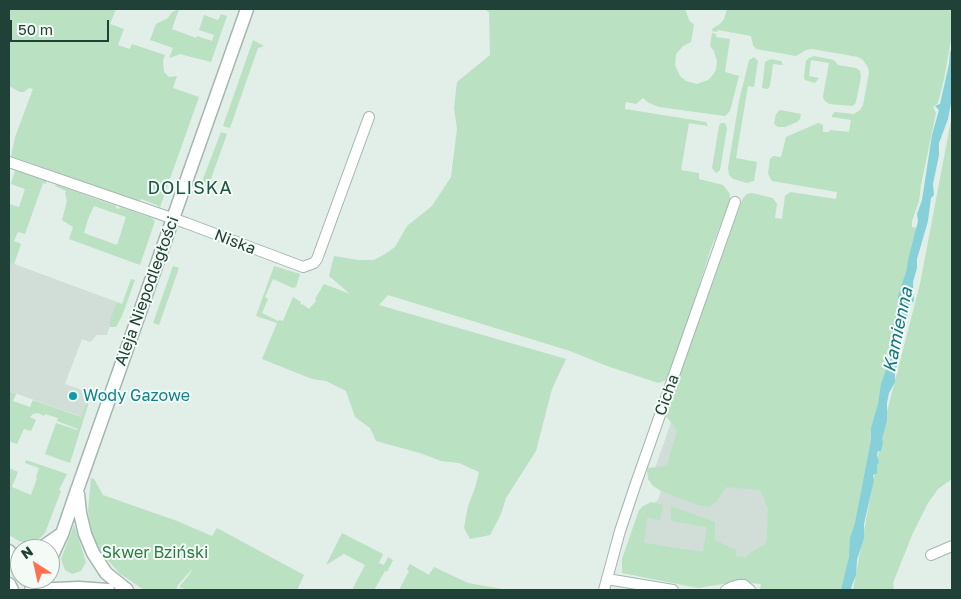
<!DOCTYPE html>
<html>
<head>
<meta charset="utf-8">
<style>
	body { margin:0 }
	#map { position:relative; width:961px; height:599px; overflow:hidden; background:#e2eee8; font-family:"Golos Text",sans-serif }
	canvas { display:block }
	.frame { position:absolute; inset:0; border:10px solid #204137; pointer-events:none }
	.north { position:absolute; left:10px; top:539px; width:50px; height:50px; box-sizing:border-box; background:#f4faf6; border:1px solid #9fb0aa; border-radius:50%; rotate:325deg; font-size:14px; font-weight:700; line-height:20px; text-align:center; color:#204137 }
	.north::after { content:''; display:block; margin:auto; width:18px; height:22px; background:#ff7150; clip-path:polygon(50% 0,100% 100%,50% 72%,0 100%) }
	.scale { position:absolute; left:10px; top:20px; width:99px; height:22px; box-sizing:border-box; border:2px solid #204137; border-top:0; padding-left:6px; font-size:15px; line-height:18px; white-space:nowrap; color:#204137; -webkit-text-stroke:4px #f4faf6; paint-order:stroke }
</style>
</head>
<body>
<div id="map">
<canvas width="961" height="599"></canvas>
<div class="frame"></div>
<div class="north">N</div>
<div class="scale">50 m</div>
</div>
<script>
const ctx = document.querySelector('canvas').getContext('2d');
ctx.lineJoin = 'round';
function fillPath(path, color) { ctx.fillStyle = color; ctx.fill(path, 'evenodd'); }
const toPath = rows => new Path2D(rows.map(r => 'M' + r).join(''));
function trace(path, color, width, dash) { ctx.strokeStyle = color; ctx.lineWidth = width; ctx.lineCap = dash ? 'butt' : 'round'; ctx.setLineDash(dash || []); ctx.stroke(path); }
function write(font, color, halo, rows, align = 'center') {
  ctx.font = font + ' "Golos Text",sans-serif'; ctx.lineWidth = 4; ctx.setLineDash([]); ctx.textBaseline = 'middle'; ctx.strokeStyle = halo; ctx.fillStyle = color; for (const [text, x, y, turn = 0] of rows) {
    ctx.save(); ctx.translate(x, y); ctx.rotate((+turn || 0) * Math.PI / 180); ctx.textAlign = isNaN(turn) ? turn : align; if (halo) ctx.strokeText(text, 0, 0); ctx.fillText(text, 0, 0); ctx.restore();
  }
}
fillPath(toPath([
	[9,262,117,302,107,335,97,335,90,342,82,339,65,384,90,393,82,417,9,391],
	[673,417,789,435,772,557,752,577,622,559,639,514,658,500,662,487,654,471]
]), '#d0ded7');
fillPath(toPath([
	[9,9,116,9,110,24,124,29,118,45,130,49,132,44,165,55,163,61,164,72,169,77,177,76,173,88,199,97,160,207,157,206,157,205,141,199,139,201,11,156,15,137,33,89,29,88,24,92,20,92,9,86],
	[179,9,172,29,196,38,197,36,212,41,214,35,199,30,204,15,218,20,221,14,227,16,211,62,180,54,169,58,173,48,150,40,156,24,168,18,172,12],
	[484,9,685,9,689,20,694,25,691,42,683,46,676,54,675,65,680,76,686,81,697,84,708,80,712,76,716,70,717,61,714,51,710,46,712,33,716,34,716,37,730,39,725,72,739,76,730,111,725,116,659,107,649,103,643,98,636,104,626,102,625,106,625,109,706,122,708,126,689,123,681,170,699,173,699,179,723,185,730,194,730,201,710,251,686,328,666,380,658,383,607,366,570,351,388,295,379,305,566,359,552,389,536,451,506,498,501,514,490,535,470,539,464,528,468,506,475,488,479,472,459,463,441,461,420,453,376,441,370,428,355,417,346,391,326,381,312,379,262,359,277,323,256,316,274,266,300,274,296,287,293,288,273,279,265,297,268,299,262,313,278,321,279,320,283,321,293,297,301,302,300,305,302,304,309,309,316,301,315,299,324,284,350,294,329,276,334,256,358,260,374,260,385,254,395,247,407,226,432,206,451,177,457,129,454,108,457,82,490,55,489,12],
	[727,9,952,9,952,34,944,79,938,103,933,107,936,113,921,185,919,201,912,221,912,227,920,229,898,319,844,590,760,590,761,584,750,583,723,584,698,588,622,573,622,559,639,510,643,506,651,502,663,505,660,520,647,518,644,543,703,552,707,527,671,521,671,506,715,522,715,540,736,550,736,556,746,557,754,550,764,545,767,540,768,508,760,490,726,487,717,501,709,507,697,505,661,491,653,486,648,479,647,468,667,466,677,430,665,415,743,198,747,194,752,193,773,198,777,204,775,218,782,219,785,196,790,192,836,199,837,192,772,181,768,174,770,159,773,156,781,157,786,137,818,123,823,125,823,132,829,132,830,130,849,132,851,120,832,117,832,115,835,112,854,114,860,110,863,105,869,72,868,68,863,60,858,57,812,49,806,50,796,56,756,49,753,45,751,36,718,30,717,32,712,31,713,28,720,24,724,19],
	[253,40,264,46,258,48,230,128,223,126],
	[814,56,834,60,838,65,856,68,860,71,861,77,856,102,853,106,829,104,824,100,823,96,829,63,811,60,809,76,819,78,815,83,805,80,804,77,806,61,809,58],
	[754,57,758,61,754,87,748,86,736,158,757,162,754,181,747,183,733,179,729,175,728,168,739,101,749,60],
	[771,59,781,61,783,65,773,64,770,86,768,89,762,88,765,62],
	[780,110,801,114,800,119,797,122,785,127,778,127,774,124,776,114],
	[952,115,952,479,938,489,928,503,912,535,893,583,894,590,853,590,884,423,920,284],
	[721,123,725,123,727,128,720,170,716,173,712,168,719,126],
	[221,132,227,134,208,187,201,184],
	[15,170,46,181,46,184,43,183,25,234,18,232,14,241,21,244,14,264,9,262,9,204,19,207,25,189,11,184],
	[57,185,116,206,116,208,119,209,120,207,152,218,155,221,140,265,69,239,73,227,62,220,67,201,65,193,66,191,55,186],
	[94,206,126,217,117,245,84,233,88,219],
	[173,266,179,268,159,325,153,323],
	[131,279,135,280,122,316,116,327,110,327,110,321,117,302,122,304],
	[9,391,16,394,13,401,30,407,33,400,81,417,90,393,90,391,92,392,70,463,45,454,56,423,77,430,78,429,57,421,58,418,45,414,44,416,38,413,33,414,30,417,36,420,31,431,24,429,17,444,9,441],
	[26,460,67,474,59,490,61,491,45,533,38,540,27,543,19,541,9,535,9,468,18,472,12,487,31,495,37,478,36,477,39,468,25,463],
	[91,478,94,479,103,495,177,521,212,536,217,528,304,575,297,590,189,590,179,587,189,575,193,568,178,585,176,590,144,590,119,573,102,553,95,541,90,525,88,510],
	[74,525,86,562,81,571,72,574,65,570,61,559],
	[342,533,383,554,379,563,384,565,388,557,393,560,387,572,385,571,374,590,352,590,365,565,344,554,326,565],
	[410,564,429,575,434,567,468,583,508,590,399,590,409,571,407,569]
]), '#b9e1c2');
fillPath(toPath([
	[952,48,952,98,948,119,939,143,939,155,933,184,934,195,931,198,928,221,917,259,917,268,913,282,914,301,910,304,907,313,908,316,905,318,900,346,900,358,895,371,895,382,889,393,887,403,887,420,882,439,883,442,881,451,878,451,877,455,879,463,877,465,877,473,873,475,874,480,864,524,864,538,857,560,856,575,851,588,853,590,841,590,849,557,850,538,855,523,871,440,871,428,878,404,881,384,890,359,893,324,899,305,898,296,907,269,908,260,918,221,917,214,922,200,932,135,939,110,935,106,940,104,949,64,950,52]
]), '#85d0d9');
const minor = toPath([
	[9,162,186,223,303,267,314,263,317,259,369,117],
	[931,555,952,546],
	[607,579,673,590],
	[604,590,620,531,635,486,735,202],
	[726,590,732,587,739,585,744,585,750,590]
]);
const tertiary = toPath([
	[78,494,80,513,85,534,93,553,106,573,127,590],
	[40,549,60,535],
	[9,551,20,568],
	[50,560,62,534,76,493,247,9],
	[9,584,12,590],
	[31,590,79,588,108,590]
]);
trace(minor, '#a4b7af', 12);
trace(tertiary, '#a4b7af', 15);
trace(minor, '#fff', 10);
trace(tertiary, '#fff', 12);
for (const [x, y, r, color] of [
	[73,396,5,"#0f9aa8"]
]) { const dot = new Path2D(); dot.arc(x, y, r, 0, 2 * Math.PI); ctx.fillStyle = color; ctx.fill(dot); trace(dot, '#f4faf6', 2); }
write('16px', '#204137', '#f4faf6', [
	["Niska",235,242,21],
	["Aleja Niepodległości",147,291,-70],
	["Cicha",667,395,-70]
]);
write('16px', '#0d838f', '#f4faf6', [
	["Wody Gazowe",83,396]
], 'left');
write('16px', '#267d43', '#f4faf6', [
	["Skwer Bziński",155,553]
]);
ctx.letterSpacing = '1px';
write('18px', '#1a5644', '#f4faf6', [
	["DOLISKA",190,188]
]);
ctx.letterSpacing = '0px';
write('italic 18px', '#137784', '#f4faf6', [
	["Kamienna",898,330,-78]
]);
</script>
</body>
</html>
